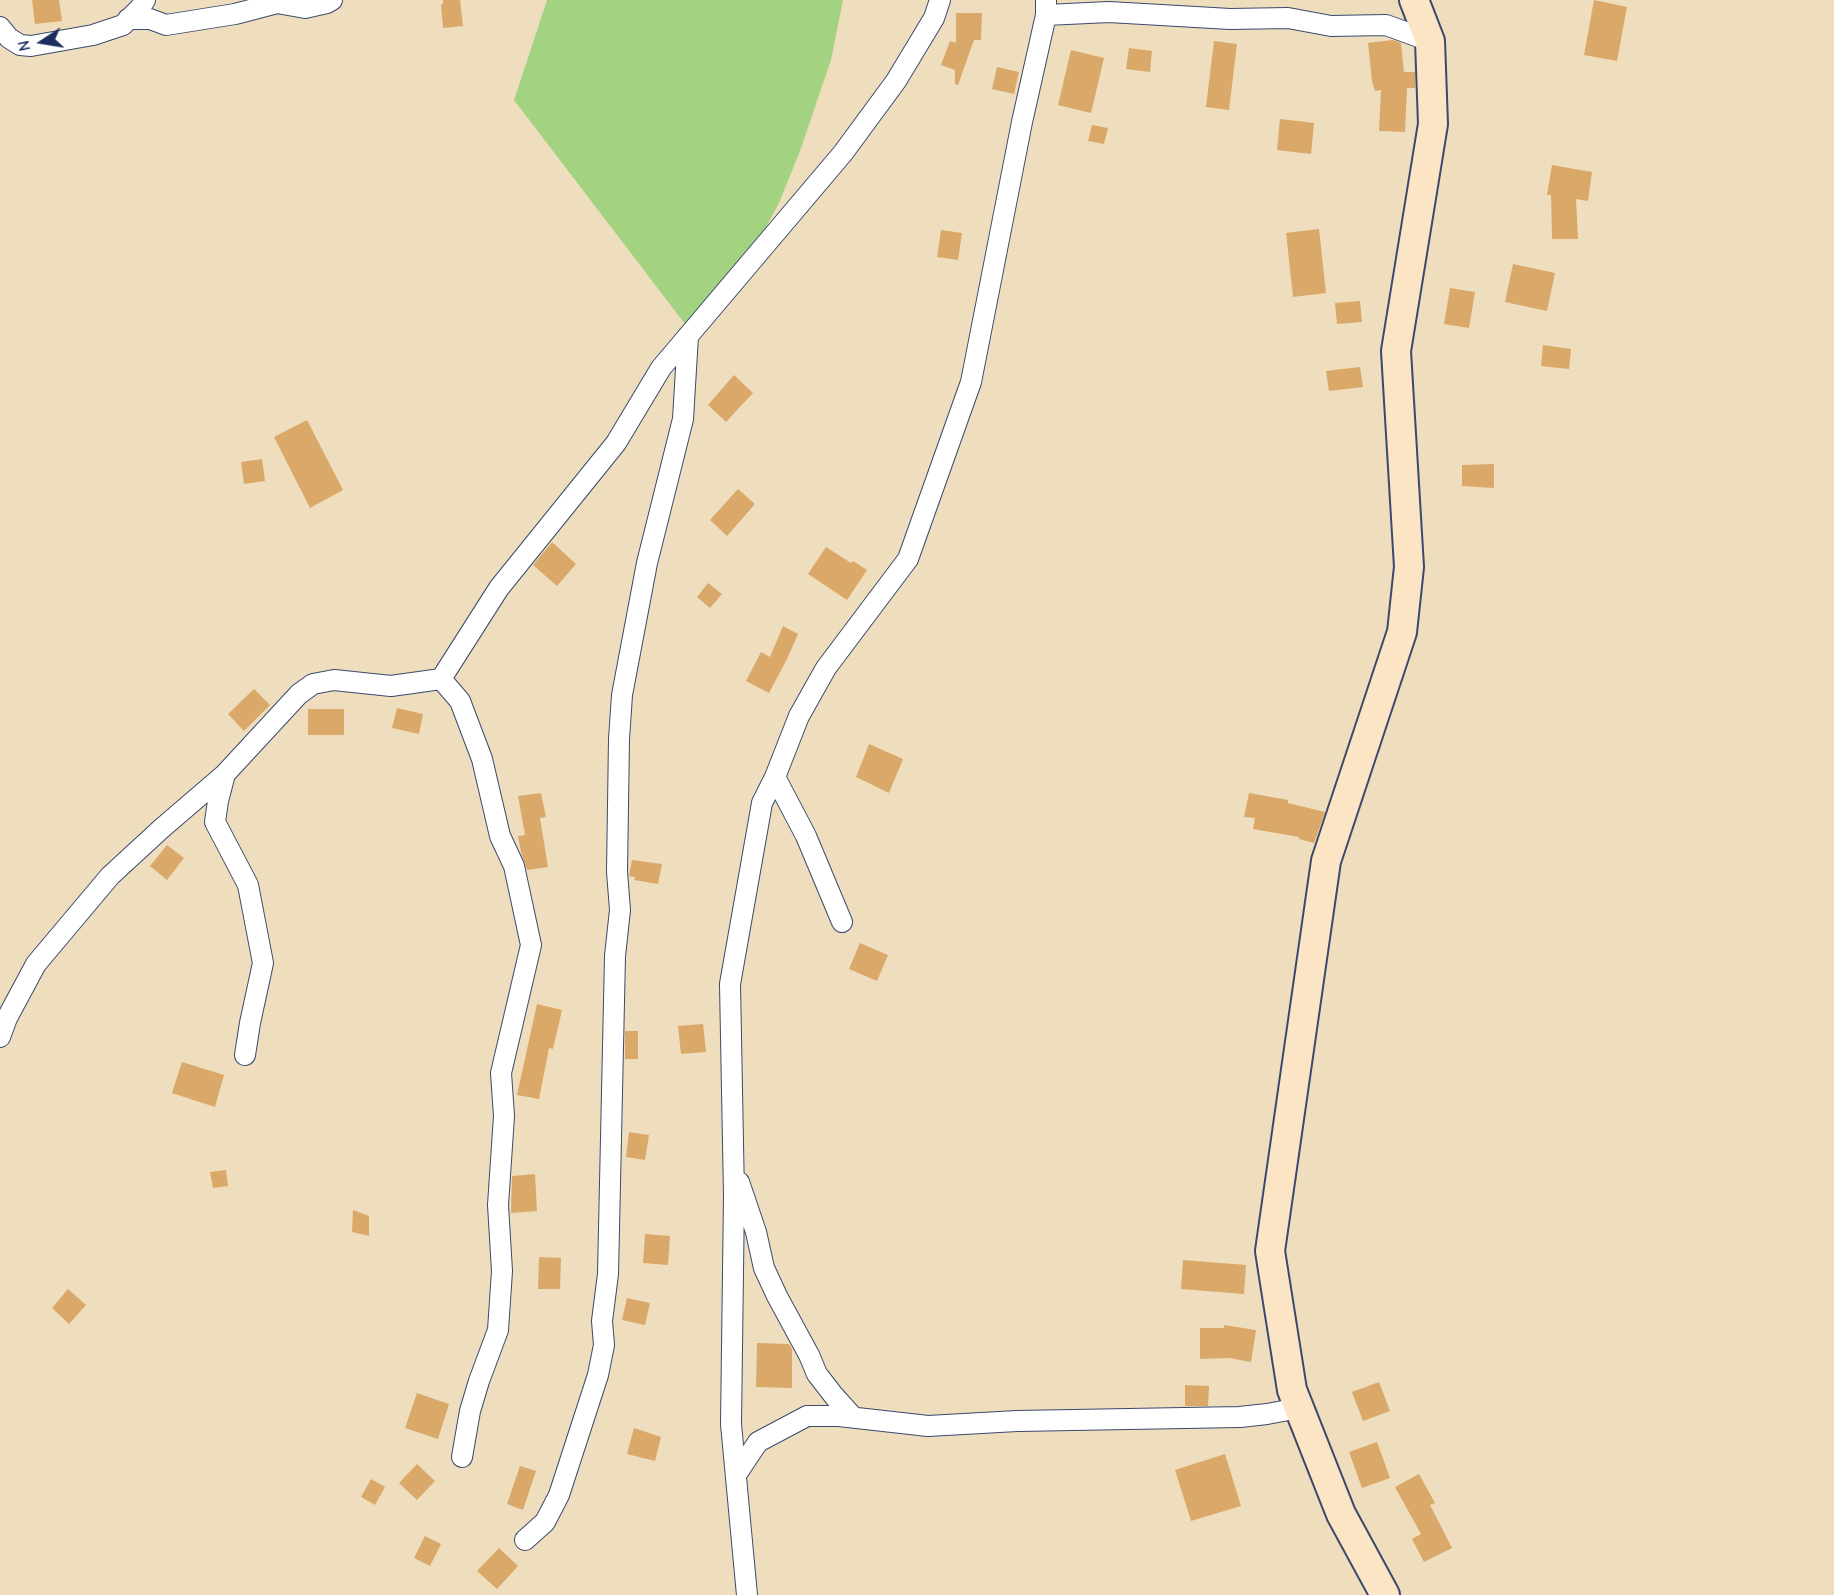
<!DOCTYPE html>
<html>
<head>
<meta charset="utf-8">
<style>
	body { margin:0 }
	#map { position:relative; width:1834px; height:1595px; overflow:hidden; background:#eedebe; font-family:"Comic Neue",sans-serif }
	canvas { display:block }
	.north { position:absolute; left:12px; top:12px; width:60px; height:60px; -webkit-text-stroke:4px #fff; paint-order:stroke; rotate:258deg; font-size:16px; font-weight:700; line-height:24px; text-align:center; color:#1b2f5e }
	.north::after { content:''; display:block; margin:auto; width:21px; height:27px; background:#1b2f5e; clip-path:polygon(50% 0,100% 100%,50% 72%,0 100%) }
</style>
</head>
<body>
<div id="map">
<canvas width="1834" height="1595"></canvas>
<div class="north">N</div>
</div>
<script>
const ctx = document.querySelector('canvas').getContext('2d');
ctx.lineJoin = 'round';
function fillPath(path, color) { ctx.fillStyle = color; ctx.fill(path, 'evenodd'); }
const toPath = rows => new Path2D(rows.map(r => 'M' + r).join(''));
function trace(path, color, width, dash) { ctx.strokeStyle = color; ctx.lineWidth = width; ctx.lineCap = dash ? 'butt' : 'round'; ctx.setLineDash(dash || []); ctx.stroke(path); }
fillPath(toPath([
	[547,0,843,0,831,60,800,151,779,203,761,236,685,324,514,100]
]), '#a3d280');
fillPath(toPath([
	[32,0,59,0,62,21,35,24],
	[443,0,460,0,463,26,443,28,441,5,443,4],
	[1594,0,1627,7,1617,61,1584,55],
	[956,13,982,13,981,40,974,40,958,85,955,84,955,70,941,65,950,41,956,43],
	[1393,40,1401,43,1404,72,1415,72,1415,88,1407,88,1405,132,1379,131,1381,90,1375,91,1372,81,1368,43],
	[1214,41,1237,44,1229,110,1206,107],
	[1129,48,1152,51,1150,72,1126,69],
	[1071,50,1104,58,1091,113,1058,105],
	[997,67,1019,72,1014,94,992,89],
	[1280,119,1314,123,1311,154,1277,150],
	[1092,125,1108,128,1104,144,1088,141],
	[1552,165,1592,172,1588,201,1576,199,1578,239,1552,239,1551,195,1547,195],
	[1319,229,1326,293,1293,297,1286,233],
	[941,230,962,233,958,260,937,257],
	[1513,264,1555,273,1547,311,1505,302],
	[1450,288,1475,292,1469,328,1444,324],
	[1360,301,1362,322,1337,324,1335,303],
	[1543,345,1571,349,1569,369,1541,366],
	[1360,367,1363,387,1329,391,1326,371],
	[734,375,753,393,726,422,708,405],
	[307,420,343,490,310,508,274,437],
	[262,459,265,481,244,484,241,462],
	[1494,464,1494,488,1462,486,1462,465],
	[738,489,755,504,727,536,710,520],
	[552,542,576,564,557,586,533,565],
	[826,547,851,563,853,561,867,570,847,600,808,574],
	[708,583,722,594,710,608,697,597],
	[783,626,798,634,787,659,769,693,746,681,761,652,770,657],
	[254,689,270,705,244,731,228,714],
	[397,708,423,714,419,734,392,728],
	[308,709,344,709,344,735,308,735],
	[869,744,903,759,889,793,856,777],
	[541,793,546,817,540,818,548,867,527,870,521,852,518,836,525,835,518,796],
	[1249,793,1288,800,1288,803,1325,812,1314,843,1299,839,1299,837,1253,829,1255,818,1244,817],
	[167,845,184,858,167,880,150,866],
	[632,860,662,864,658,884,634,880,635,877,629,876],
	[860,943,888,955,877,981,849,969],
	[537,1004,562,1010,553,1049,549,1048,539,1099,517,1095],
	[703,1024,706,1052,681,1054,678,1026],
	[625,1031,638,1031,638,1059,625,1059],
	[182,1062,224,1075,215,1107,172,1093],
	[629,1132,649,1135,645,1160,626,1157],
	[226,1170,228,1186,213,1188,210,1172],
	[535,1174,537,1211,511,1213,512,1176],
	[353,1210,369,1216,369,1236,352,1232],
	[645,1234,670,1236,668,1265,643,1263],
	[539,1257,561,1258,560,1289,538,1289],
	[1183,1260,1246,1265,1244,1294,1181,1289],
	[68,1289,86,1305,69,1324,52,1308],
	[627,1298,650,1303,645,1325,622,1320],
	[1224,1325,1256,1330,1251,1362,1229,1358,1200,1359,1200,1328,1224,1328],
	[757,1343,789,1344,792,1349,792,1388,756,1387],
	[1379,1382,1390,1411,1363,1421,1352,1392],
	[1185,1385,1209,1386,1208,1406,1185,1406],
	[417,1393,449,1404,438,1439,405,1428],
	[634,1428,661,1437,655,1461,627,1454],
	[1377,1442,1390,1478,1362,1488,1349,1452],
	[1225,1454,1241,1506,1191,1521,1175,1470],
	[417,1464,435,1481,417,1500,399,1483],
	[520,1466,536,1471,523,1510,507,1504],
	[1419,1474,1435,1503,1430,1505,1452,1548,1424,1562,1412,1539,1421,1534,1395,1487],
	[371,1479,385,1487,375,1505,361,1497],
	[425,1536,441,1544,430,1566,414,1558],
	[499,1548,518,1566,497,1589,477,1571]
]), '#daa869');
const street = toPath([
	[1046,15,1109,12,1230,19,1288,18,1331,26,1386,25,1430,41],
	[128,19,150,19,166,25,235,14,277,3,305,8,327,3,332,0],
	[0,27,9,38,20,45,31,46,93,35,123,25,140,8,145,0],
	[225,774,218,801,215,822,248,885,263,963,250,1023,245,1055],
	[775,777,806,836,842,922],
	[0,1037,7,1018,36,964,110,876,161,829,225,774,299,694,313,684,334,680,391,686,441,679],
	[739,1182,756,1232,764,1268,777,1296,809,1355,817,1374,834,1396,853,1417],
	[462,1457,470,1411,479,1381,498,1330,502,1271,498,1205,504,1116,501,1073,531,945,514,866,500,836,482,759,460,701,441,679,499,588,616,443,661,368,843,153,896,81,934,18,940,0],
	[736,1475,758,1442,807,1416,839,1416,928,1426,1017,1421,1240,1417,1267,1414,1299,1408],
	[525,1540,545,1522,559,1495,598,1375,604,1345,602,1321,608,1274,615,956,620,910,617,872,619,739,622,695,647,563,683,419,688,336],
	[747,1595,731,1424,734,1196,730,984,762,803,775,777,799,716,826,668,908,559,971,382,1022,122,1046,15,1046,0]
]);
const secondary = toPath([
	[1385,1595,1341,1514,1292,1390,1270,1251,1326,861,1402,632,1409,567,1396,351,1433,124,1430,41,1414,0]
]);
trace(street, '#3b496c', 22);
trace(secondary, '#3b496c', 32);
trace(street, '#fff', 20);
trace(secondary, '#fce5c4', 28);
</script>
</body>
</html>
